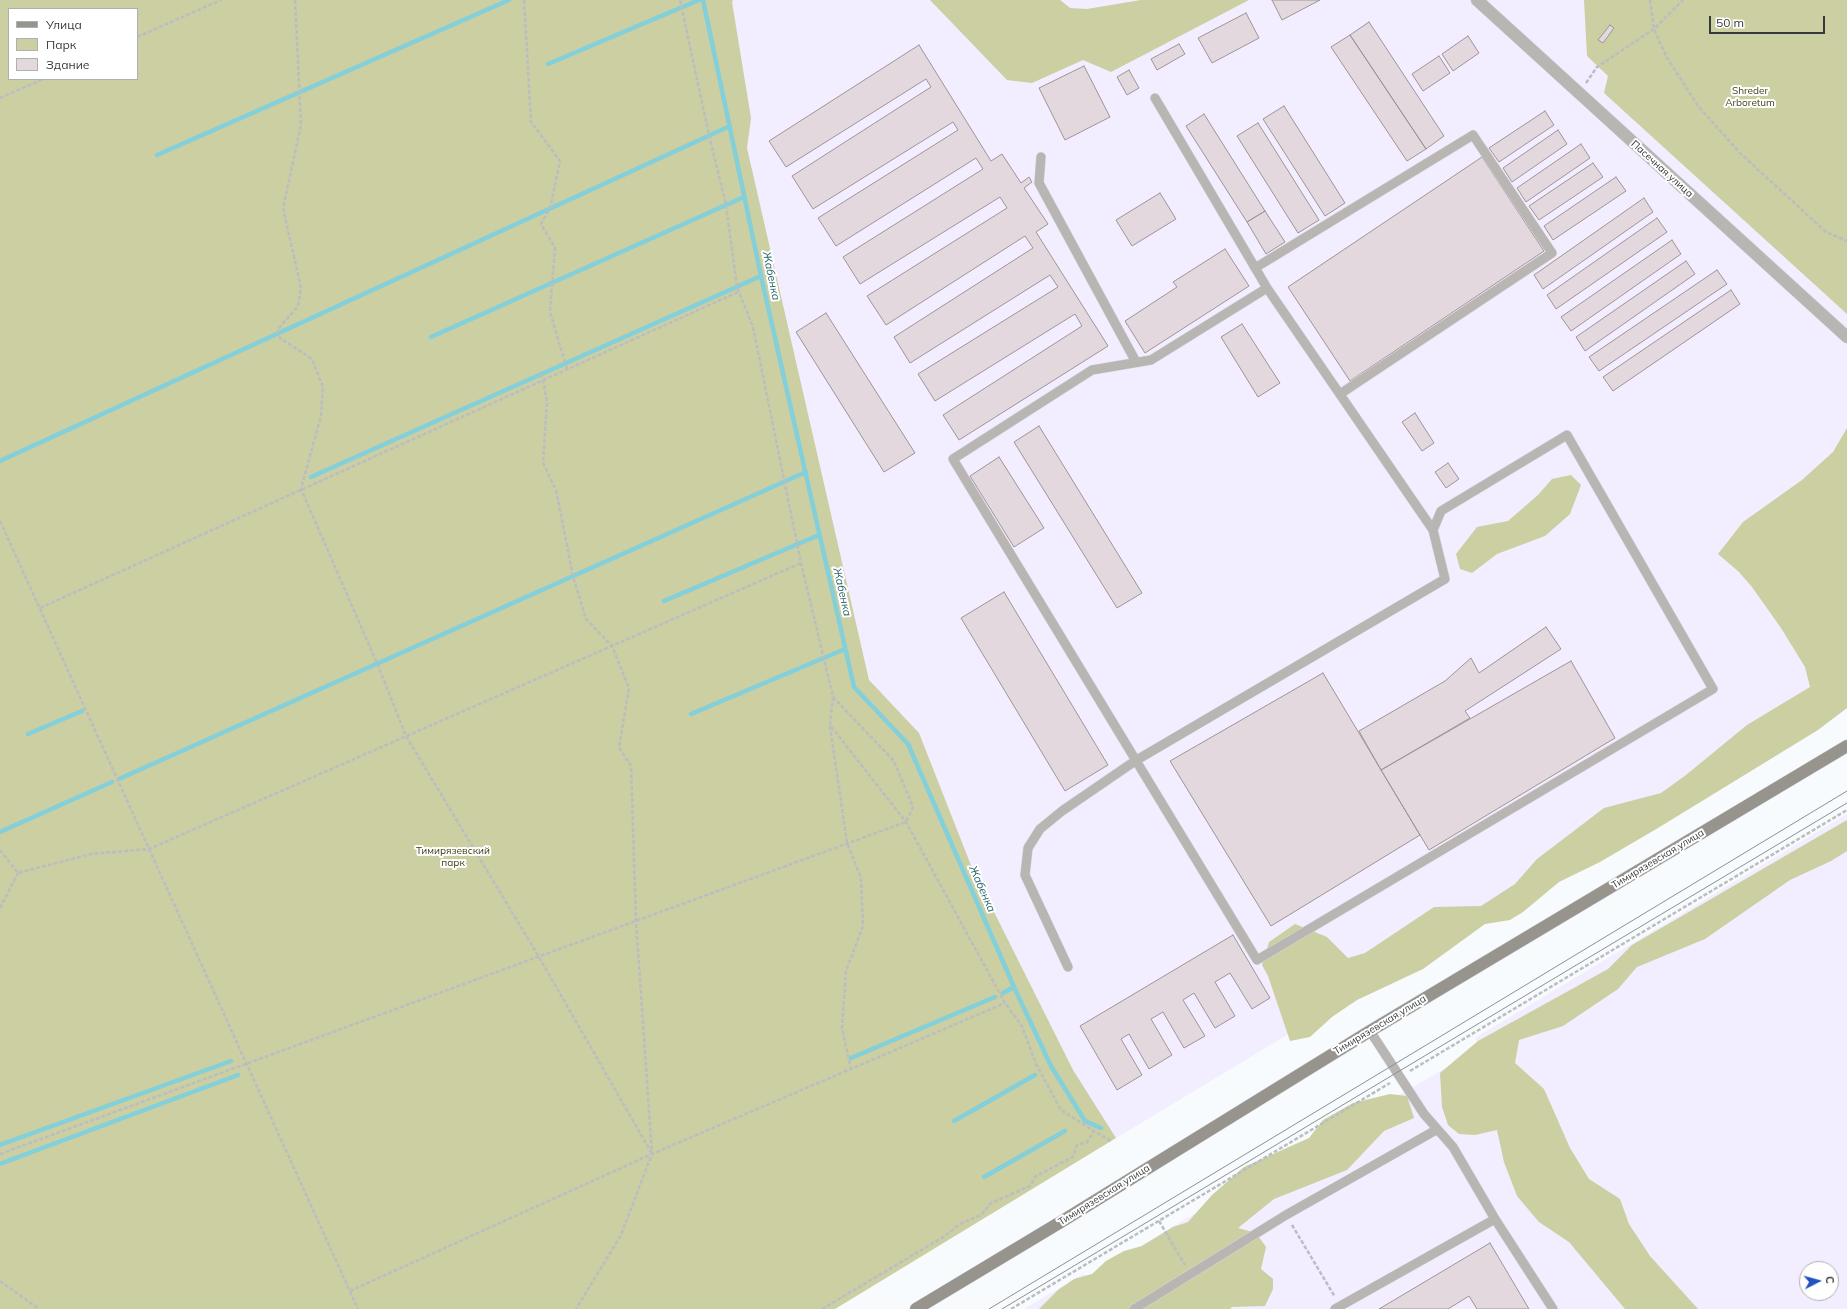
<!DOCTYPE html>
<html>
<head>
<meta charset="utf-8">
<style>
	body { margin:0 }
	#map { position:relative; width:1847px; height:1309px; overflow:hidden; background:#f7fbfe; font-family:Mulish,sans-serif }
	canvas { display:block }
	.legend { position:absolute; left:8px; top:8px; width:130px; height:72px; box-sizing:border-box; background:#fff; border:1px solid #afb0b1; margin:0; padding:5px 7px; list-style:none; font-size:12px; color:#36393c }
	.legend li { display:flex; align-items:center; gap:8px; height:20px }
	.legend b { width:20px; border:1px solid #afb0b1 }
	.north { position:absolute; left:1799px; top:1261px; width:40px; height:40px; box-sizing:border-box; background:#fff; border:1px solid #afb0b1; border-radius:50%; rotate:84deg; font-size:11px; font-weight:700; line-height:16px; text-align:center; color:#36393c }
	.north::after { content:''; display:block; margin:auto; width:14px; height:18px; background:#2252bf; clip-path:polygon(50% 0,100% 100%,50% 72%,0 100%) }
	.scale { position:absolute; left:1709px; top:16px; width:116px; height:18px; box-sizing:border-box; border:2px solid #36393c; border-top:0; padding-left:5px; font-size:12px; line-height:14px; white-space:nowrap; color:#36393c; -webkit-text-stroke:3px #fff; paint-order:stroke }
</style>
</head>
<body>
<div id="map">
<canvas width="1847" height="1309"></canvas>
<ul class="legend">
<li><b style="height:5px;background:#97948e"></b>Улица</li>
<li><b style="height:11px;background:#cccfa1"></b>Парк</li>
<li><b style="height:11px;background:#e2d8dd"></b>Здание</li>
</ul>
<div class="north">С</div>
<div class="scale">50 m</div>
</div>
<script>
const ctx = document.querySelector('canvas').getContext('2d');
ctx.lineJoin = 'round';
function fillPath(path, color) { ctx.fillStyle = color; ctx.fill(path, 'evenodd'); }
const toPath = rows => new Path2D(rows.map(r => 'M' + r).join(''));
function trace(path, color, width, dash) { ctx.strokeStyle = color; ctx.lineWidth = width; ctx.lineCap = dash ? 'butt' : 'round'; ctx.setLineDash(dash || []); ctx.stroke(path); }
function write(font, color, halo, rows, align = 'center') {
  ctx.font = font + ' Mulish,sans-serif'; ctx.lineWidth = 4; ctx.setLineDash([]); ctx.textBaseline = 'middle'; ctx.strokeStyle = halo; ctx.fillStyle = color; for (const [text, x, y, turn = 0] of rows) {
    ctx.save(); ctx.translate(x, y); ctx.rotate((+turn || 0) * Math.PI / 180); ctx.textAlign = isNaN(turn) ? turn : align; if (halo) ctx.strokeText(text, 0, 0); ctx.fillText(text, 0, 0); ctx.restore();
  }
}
fillPath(toPath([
	[0,0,1847,0,1847,698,1116,1138,835,1309,0,1309],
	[9,9,137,9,137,79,9,79],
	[1847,814,1847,1309,1024,1309,1083,1274,1091,1276,1165,1231,1480,1048,1475,1038],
	[1807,1269,1831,1269,1831,1293,1807,1293]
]), '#f2edff');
fillPath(toPath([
	[0,0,733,0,732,2,751,118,747,148,869,680,919,733,972,868,1073,1070,1116,1138,835,1309,0,1309],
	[9,9,137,9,137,79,9,79],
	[930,0,1060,0,1070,8,1087,9,1141,0,1249,0,1111,72,1083,60,1032,83,1007,80],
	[1584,0,1847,0,1847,314,1604,93,1608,76,1587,56],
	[1847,428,1847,708,1818,730,1658,828,1600,862,1559,882,1523,912,1510,920,1485,924,1423,969,1357,1000,1332,1017,1310,1037,1290,1041,1268,976,1262,965,1269,942,1295,924,1327,937,1348,958,1365,953,1434,907,1481,906,1515,884,1537,859,1604,808,1661,793,1686,775,1747,725,1810,687,1805,667,1781,628,1752,587,1739,572,1718,554,1743,522,1802,480,1833,452],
	[1571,475,1581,485,1570,514,1545,536,1497,554,1472,573,1460,569,1456,554,1477,527,1508,521,1538,495,1552,479],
	[1847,820,1847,851,1831,861,1790,880,1705,939,1637,967,1618,989,1563,1026,1519,1040,1515,1063,1544,1089,1570,1148,1589,1179,1620,1199,1629,1224,1650,1256,1698,1309,1625,1309,1569,1242,1539,1222,1517,1196,1504,1162,1497,1130,1475,1135,1459,1134,1448,1125,1442,1107,1440,1073,1478,1041,1608,969,1632,945],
	[1390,1094,1407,1096,1414,1118,1384,1131,1347,1170,1274,1199,1238,1228,1256,1233,1266,1247,1261,1269,1273,1279,1273,1289,1265,1306,1232,1307,1230,1309,1039,1309,1058,1290,1074,1279,1092,1274,1106,1261,1124,1251,1142,1246,1173,1227,1188,1222,1212,1195,1244,1167,1309,1138,1323,1120,1353,1103]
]), '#cccfa1');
trace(toPath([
	[703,0,761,276,854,687,908,744,1014,987,1051,1066,1085,1121,1101,1128],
	[548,64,699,0],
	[157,155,509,0],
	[431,337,744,197],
	[0,461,730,126],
	[311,477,761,276],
	[664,601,819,535],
	[691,714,845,649],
	[28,734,82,711],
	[119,779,806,472],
	[0,832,112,782],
	[1003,993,1014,987],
	[851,1058,995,997],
	[954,1121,1035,1075],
	[0,1145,231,1061],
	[0,1164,238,1075],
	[984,1177,1065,1131]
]), '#83cfda', 4.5);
const building = toPath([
	[1272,0,1320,0,1282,20,1272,0],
	[1246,13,1259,38,1212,63,1198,38,1246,13],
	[1369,22,1444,136,1426,149,1350,35,1369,22],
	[1610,25,1614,28,1603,43,1598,40,1610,25],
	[1350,35,1426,149,1407,161,1331,47,1350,35],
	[1468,36,1479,53,1453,71,1442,54,1468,36],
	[1179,44,1185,54,1157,70,1151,59,1179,44],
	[919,45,991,161,1002,154,1021,183,1029,177,1032,182,1024,188,1048,224,1036,232,1108,346,959,440,943,415,1082,326,1075,314,935,401,918,374,1058,287,1050,275,910,363,894,337,1033,248,1025,236,886,325,867,296,1007,208,1000,197,860,284,843,257,983,169,976,158,836,246,818,218,958,130,953,122,813,209,792,176,931,87,926,79,786,167,769,141,919,45],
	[1439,56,1450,73,1423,91,1412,74,1439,56],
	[1084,66,1110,117,1065,140,1039,88,1084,66],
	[1129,70,1139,88,1127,95,1117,77,1129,70],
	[1284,106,1345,203,1325,216,1263,119,1284,106],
	[1545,111,1554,125,1499,162,1489,148,1545,111],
	[1204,114,1265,211,1247,222,1186,126,1204,114],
	[1258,123,1319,220,1298,233,1237,136,1258,123],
	[1558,130,1567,144,1512,182,1503,168,1558,130],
	[1581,144,1590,158,1526,202,1517,188,1581,144],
	[1482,157,1544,251,1350,381,1288,287,1482,157],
	[1593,163,1603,177,1539,220,1529,206,1593,163],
	[1616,177,1626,191,1553,240,1544,226,1616,177],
	[1160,193,1176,219,1132,246,1116,220,1160,193],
	[1644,198,1653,212,1543,289,1534,275,1644,198],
	[1265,211,1285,242,1266,254,1247,222,1265,211],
	[1657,218,1667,232,1556,309,1547,295,1657,218],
	[1672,240,1681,254,1571,331,1561,317,1672,240],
	[1225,249,1249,286,1145,353,1125,321,1177,287,1173,282,1225,249],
	[1686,261,1695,274,1585,351,1576,337,1686,261],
	[1717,270,1727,284,1599,371,1589,357,1717,270],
	[1731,290,1740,304,1613,391,1603,377,1731,290],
	[826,313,915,453,884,472,796,332,826,313],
	[1242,324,1280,383,1258,397,1221,337,1242,324],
	[1415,413,1434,443,1422,451,1402,422,1415,413],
	[1039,426,1142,593,1117,608,1014,442,1039,426],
	[999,457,1044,528,1014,547,970,476,999,457],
	[1448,463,1459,479,1446,488,1435,472,1448,463],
	[1004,592,1108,765,1065,791,961,618,1004,592],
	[1546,627,1561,649,1465,711,1470,718,1381,770,1359,731,1445,681,1471,658,1479,673,1546,627],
	[1571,661,1615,738,1429,850,1381,770,1571,661],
	[1323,673,1420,835,1271,926,1170,761,1323,673],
	[1233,935,1270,998,1252,1009,1230,973,1215,982,1235,1016,1215,1028,1194,993,1183,1000,1205,1036,1184,1048,1163,1012,1151,1019,1172,1055,1149,1069,1129,1034,1121,1039,1142,1075,1117,1090,1080,1026,1233,935],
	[1490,1243,1529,1309,1477,1309,1469,1296,1448,1309,1379,1309,1490,1243]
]);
fillPath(building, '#e2d8dd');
trace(building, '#9f9599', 1);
const lane = toPath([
	[1041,157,1039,183,1136,362],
	[1255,268,1473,135,1552,253,1340,394],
	[1267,288,1151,360,1092,370,953,459,1257,960,1713,689,1567,435,1441,511,1433,530],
	[1068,967,1025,875,1028,848,1040,829,1062,811,1135,761,1445,579,1433,530,1267,288,1155,98],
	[1370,1031,1424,1114,1453,1147,1495,1219,1553,1309],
	[1134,1309,1286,1215,1436,1130],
	[1335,1309,1495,1219]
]);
const street = toPath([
	[1477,0,1847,337]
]);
const secondary = toPath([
	[916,1309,1064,1220,1370,1031,1847,746]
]);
trace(lane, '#d4d8db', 10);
trace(street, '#d4d8db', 13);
trace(secondary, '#d4d8db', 13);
trace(toPath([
	[295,0,301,125,283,208,301,288,298,306,278,329,278,333,280,338,312,359,323,387,321,416,301,489,377,663,406,736,539,957,652,1154],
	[524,0,531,122,560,161,550,208,541,224,555,248,550,312,567,369],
	[1650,0,1654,29,1666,56,1698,106,1740,153,1826,232,1847,241],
	[137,37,221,0],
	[1586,83,1597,67,1654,29,1683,0],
	[0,98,43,79],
	[540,374,543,380,547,402,543,463,556,490,573,576,586,619,612,646,629,688,619,747,631,766,636,921,652,1154,621,1235,576,1309],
	[0,521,358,1309],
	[40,608,738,292],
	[833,697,830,725,906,822,1005,1003,1022,1026,1036,1064,1061,1110,1094,1131],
	[830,726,847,843,861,878,863,926,846,971,842,1028,851,1069],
	[0,850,18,873,91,854,149,849,801,563],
	[0,908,18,873],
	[1410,1071,1847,810],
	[0,1154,906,822,913,807,894,761,833,697,801,563,753,327,737,287,726,205,709,135,680,0],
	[1159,1221,1185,1265],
	[1292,1225,1335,1297],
	[0,1281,39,1309],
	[350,1291,652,1154,1005,1003],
	[822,1309,945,1236,960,1224,981,1215,991,1203,1030,1186,1036,1176,1073,1157,1077,1145,1087,1142,1094,1131,1111,1141],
	[1011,1309,1390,1083]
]), '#babec1', 2.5, [4, 2]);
trace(lane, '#b8b5b2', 9);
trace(street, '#b8b5b2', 12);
trace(secondary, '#97948e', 12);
trace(toPath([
	[989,1309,1847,791],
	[1002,1309,1847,803]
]), '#8d9093', 1);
write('10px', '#404115', '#fff', [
	["Shreder",1750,91],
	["Arboretum",1750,103],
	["Тимирязевский",453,851],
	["парк",453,863]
]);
write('10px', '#36393c', '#fff', [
	["Пасечная улица",1662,169,42],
	["Тимирязевская улица",1658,859,-31],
	["Тимирязевская улица",1380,1025,-31],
	["Тимирязевская улица",1104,1195,-32]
]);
write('italic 11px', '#23626a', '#fff', [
	["Жабенка",771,276,78],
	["Жабенка",842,592,77],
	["Жабенка",982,889,66]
]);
</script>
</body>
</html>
